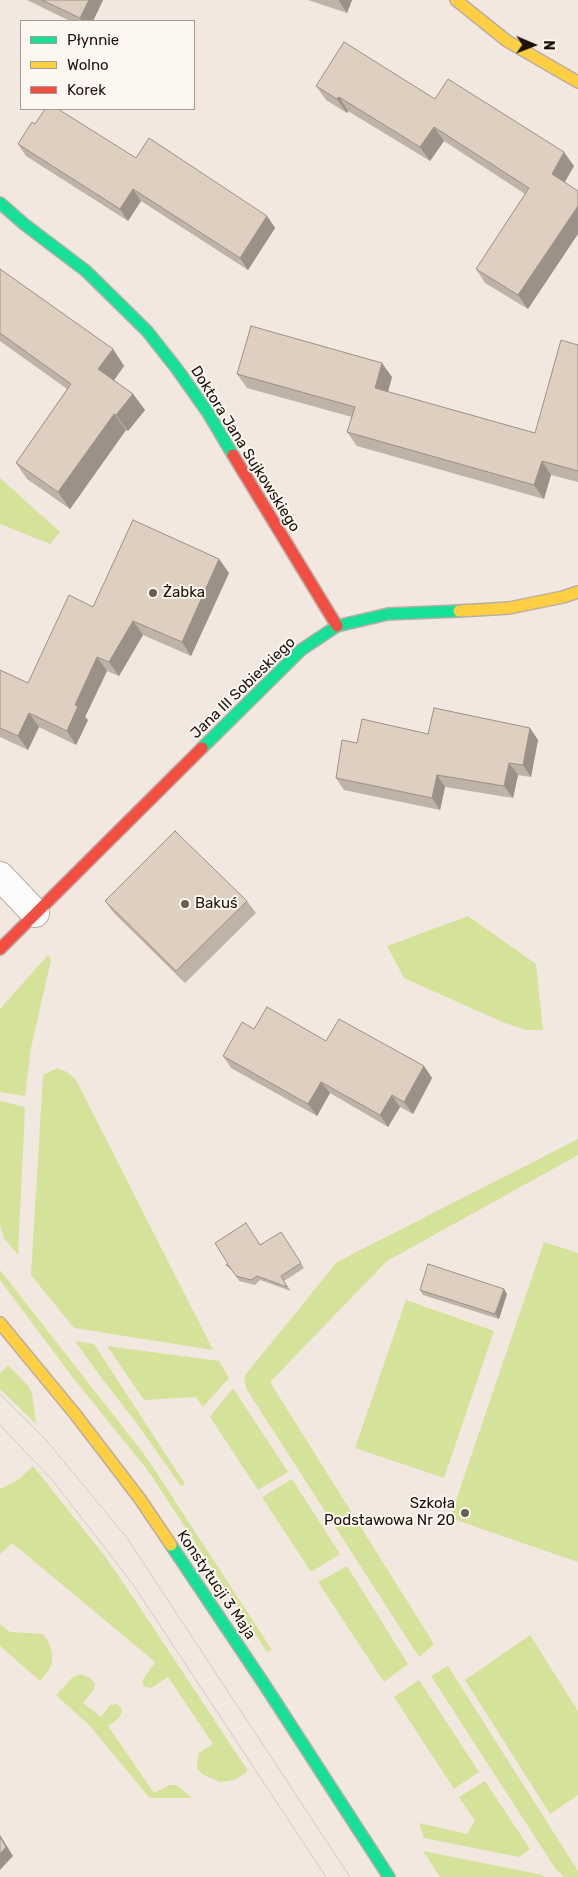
<!DOCTYPE html>
<html>
<head>
<meta charset="utf-8">
<style>
	body { margin:0 }
	#map { position:relative; width:578px; height:1877px; overflow:hidden; background:#f2e8df; font-family:Rubik,sans-serif }
	canvas { display:block }
	.legend { position:absolute; left:20px; top:20px; width:175px; height:90px; box-sizing:border-box; background:#fdf7f1; border:1px solid #a49c94; margin:0; padding:6px 9px; list-style:none; font-size:15px; color:#1e1309 }
	.legend li { display:flex; align-items:center; gap:10px; height:25px }
	.legend b { width:25px; border:1px solid #a49c94 }
	.north { position:absolute; left:508px; top:20px; width:50px; height:50px; -webkit-text-stroke:4px #fdf7f1; paint-order:stroke; rotate:91deg; font-size:14px; font-weight:700; line-height:20px; text-align:center; color:#1e1309 }
	.north::after { content:''; display:block; margin:auto; width:18px; height:22px; background:#1e1309; clip-path:polygon(50% 0,100% 100%,50% 72%,0 100%) }
</style>
</head>
<body>
<div id="map">
<canvas width="578" height="1877"></canvas>
<ul class="legend">
<li><b style="height:6px;background:#16e098"></b>Płynnie</li>
<li><b style="height:6px;background:#ffcf43"></b>Wolno</li>
<li><b style="height:6px;background:#f24e42"></b>Korek</li>
</ul>
<div class="north">N</div>
</div>
<script>
const ctx = document.querySelector('canvas').getContext('2d');
ctx.lineJoin = 'round';
function fillPath(path, color) { ctx.fillStyle = color; ctx.fill(path, 'evenodd'); }
const toPath = rows => new Path2D(rows.map(r => 'M' + r).join(''));
function trace(path, color, width, dash) { ctx.strokeStyle = color; ctx.lineWidth = width; ctx.lineCap = dash ? 'butt' : 'round'; ctx.setLineDash(dash || []); ctx.stroke(path); }
function write(font, color, halo, rows, align = 'center') {
  ctx.font = font + ' Rubik,sans-serif'; ctx.lineWidth = 4; ctx.setLineDash([]); ctx.textBaseline = 'middle'; ctx.strokeStyle = halo; ctx.fillStyle = color; for (const [text, x, y, turn = 0] of rows) {
    ctx.save(); ctx.translate(x, y); ctx.rotate((+turn || 0) * Math.PI / 180); ctx.textAlign = isNaN(turn) ? turn : align; if (halo) ctx.strokeText(text, 0, 0); ctx.fillText(text, 0, 0); ctx.restore();
  }
}
fillPath(toPath([
	[0,478,60,532,50,544,0,524],
	[468,916,536,964,543,1030,527,1030,502,1022,404,978,387,946],
	[48,955,51,960,31,1048,25,1096,0,1092,0,1009],
	[57,1068,67,1072,76,1080,213,1350,74,1328,31,1275,43,1075],
	[0,1101,25,1107,18,1255,4,1238,0,1225],
	[578,1139,578,1155,387,1261,270,1382,434,1644,419,1657,247,1390,244,1381,246,1374,337,1262],
	[544,1242,578,1253,578,1562,450,1518],
	[0,1270,147,1458,272,1650,267,1652,149,1472,74,1379,0,1280],
	[406,1300,494,1331,444,1478,355,1448],
	[75,1341,94,1344,185,1484,181,1486,135,1421,103,1380],
	[107,1346,219,1361,229,1378,203,1407,196,1397,144,1400],
	[8,1365,29,1387,32,1393,36,1424,0,1389,0,1373],
	[233,1388,288,1472,258,1490,210,1417],
	[33,1466,104,1555,137,1603,248,1771,236,1779,228,1781,220,1782,202,1774,197,1768,198,1757,199,1753,213,1744,168,1677,151,1688,144,1687,142,1681,155,1662,12,1543,0,1554,0,1489,18,1480],
	[292,1479,340,1554,311,1572,262,1497],
	[347,1566,408,1664,384,1682,318,1582],
	[0,1624,10,1632,43,1634,48,1641,52,1652,52,1662,49,1670,40,1681,0,1646],
	[530,1635,578,1711,578,1795,550,1814,465,1680],
	[448,1666,578,1871,578,1877,564,1877,555,1868,431,1676],
	[80,1674,90,1678,95,1684,94,1689,83,1703,101,1717,110,1705,117,1704,121,1708,122,1712,119,1718,108,1726,154,1793,169,1785,177,1785,192,1798,150,1798,148,1796,90,1726,56,1695,73,1677],
	[419,1680,479,1772,454,1789,394,1697],
	[485,1781,530,1849,519,1857,424,1838,419,1823,467,1834,475,1821,459,1797],
	[423,1851,543,1875,544,1877,440,1877]
]), '#d5e299');
const street = toPath([
	[0,876,35,913]
]);
const fast = toPath([
	[0,203,24,224,86,271,147,331,177,369,208,413,233,455],
	[202,748,301,650,337,626,388,614,459,611],
	[171,1545,264,1684,389,1877]
]);
const slow = toPath([
	[456,0,507,41,578,82],
	[459,611,509,608,563,597,578,592],
	[0,1323,75,1414,140,1499,171,1545]
]);
const jam = toPath([
	[233,455,337,626],
	[0,949,202,748]
]);
trace(street, '#b8aea5', 30);
trace(fast, '#b8aea5', 14);
trace(slow, '#b8aea5', 14);
trace(jam, '#b8aea5', 14);
trace(street, '#fdfcfa', 28);
trace(fast, '#16e098', 11);
trace(slow, '#ffcf43', 11);
trace(jam, '#f24e42', 11);
trace(toPath([
	[0,1394,46,1440,127,1538,350,1877],
	[0,1425,53,1481,132,1583,326,1877]
]), '#cfccc9', 1);
fillPath(toPath([
	[27,0,103,0,93,21,70,21],
	[308,0,352,0,347,13],
	[316,86,435,99,574,166,565,182,528,309,485,283,476,269,525,194,444,141,430,161,348,111,347,113,326,100],
	[35,124,136,158,267,216,275,228,248,270,141,201,128,221,26,156,18,144],
	[0,269,113,349,124,366,114,380,133,394,145,410,128,431,126,430,70,509,27,479,16,463,67,389,0,341],
	[578,345,578,482,551,475,544,499,357,446,347,432,352,417,247,388,237,374,392,377,388,392,535,433],
	[219,559,229,573,191,656,143,635,119,676,107,671,85,717,88,720,76,745,39,727,28,750,0,737,0,670,28,683,93,607],
	[530,728,538,740,531,777,518,775,513,798,445,787,440,810,344,790,336,778,357,743,428,734],
	[105,901,247,901,256,913,185,983,114,913],
	[254,1029,326,1041,424,1066,432,1078,413,1114,400,1107,388,1127,330,1093,317,1116,231,1068,223,1056],
	[284,1237,304,1268,284,1281,291,1291,260,1280,255,1285,239,1281,232,1270,230,1269,226,1265],
	[504,1289,507,1294,499,1319,423,1295,420,1290]
]), '#bfb2a6');
fillPath(toPath([
	[89,0,103,0,93,21,82,21,80,18],
	[339,0,352,0,347,13,339,1],
	[339,97,348,111,347,113,337,99],
	[434,127,444,141,430,161,420,147],
	[564,152,574,166,561,188,552,174],
	[133,189,141,201,128,221,120,209],
	[578,206,578,234,528,309,518,295],
	[267,216,275,228,248,270,240,258],
	[113,349,124,366,110,386,98,369],
	[382,363,392,377,385,402,375,388],
	[133,394,145,410,128,431,116,415],
	[114,414,126,430,70,509,58,492],
	[542,461,551,475,544,499,534,485],
	[219,559,229,573,191,656,182,642],
	[133,621,143,635,119,676,109,662],
	[97,657,107,671,85,717,88,720,76,745,67,731,75,705],
	[29,713,39,727,28,750,18,736],
	[530,728,538,740,531,777,523,765],
	[509,763,518,775,513,798,504,786],
	[437,775,445,787,440,810,432,798],
	[424,1066,432,1078,413,1114,404,1102],
	[321,1082,330,1093,317,1116,308,1104],
	[392,1095,400,1107,388,1127,380,1115],
	[504,1289,507,1294,499,1319,495,1314],
	[0,1835,13,1856,0,1870]
]), '#9b9187');
const building = toPath([
	[42,0,89,0,80,18,42,0],
	[344,42,435,99,448,79,564,152,552,174,578,191,578,206,518,295,476,269,529,188,434,127,420,147,339,97,337,99,316,86,344,42],
	[45,109,58,109,136,158,149,138,267,216,240,258,133,189,120,209,18,144,32,122,35,124,45,109],
	[0,269,113,349,98,369,133,394,116,415,114,414,58,492,16,463,71,384,0,333,0,269],
	[251,326,382,363,375,388,535,433,561,340,578,345,578,471,542,461,534,485,347,432,355,407,237,374,251,326],
	[133,520,219,559,182,642,133,621,109,662,97,657,75,705,78,706,67,731,29,713,18,736,0,728,0,670,28,683,69,595,93,607,133,520],
	[434,708,530,728,523,765,509,763,504,786,437,775,432,798,336,778,342,740,357,743,362,719,428,734,434,708],
	[175,831,247,901,176,971,105,901,175,831],
	[267,1007,326,1041,339,1019,424,1066,404,1102,392,1095,380,1115,321,1082,308,1104,223,1056,242,1022,254,1029,267,1007],
	[246,1223,260,1245,281,1232,301,1263,281,1276,287,1287,257,1276,251,1280,236,1276,229,1266,226,1265,228,1264,215,1243,246,1223],
	[428,1264,504,1289,495,1314,420,1290,428,1264],
	[0,1837,6,1847,0,1854,0,1837]
]);
fillPath(building, '#decfc1');
trace(building, '#9b9187', 1);
for (const [x, y, r, color] of [
	[153,593,5,"#685e54"],
	[185,904,5,"#685e54"],
	[465,1513,5,"#685e54"]
]) { const dot = new Path2D(); dot.arc(x, y, r, 0, 2 * Math.PI); ctx.fillStyle = color; ctx.fill(dot); trace(dot, '#fdf7f1', 2); }
write('15px', '#1e1309', '#fdf7f1', [
	["Doktora Jana Sujkowskiego",245,449,58],
	["Jana III Sobieskiego",243,688,-44],
	["Konstytucji 3 Maja",216,1585,56]
]);
write('15px', '#1e1309', '#fdf7f1', [
	["Żabka",163,593],
	["Bakuś",195,904],
	["Szkoła",455,1504,"right"],
	["Podstawowa Nr 20",455,1521,"right"]
], 'left');
</script>
</body>
</html>
